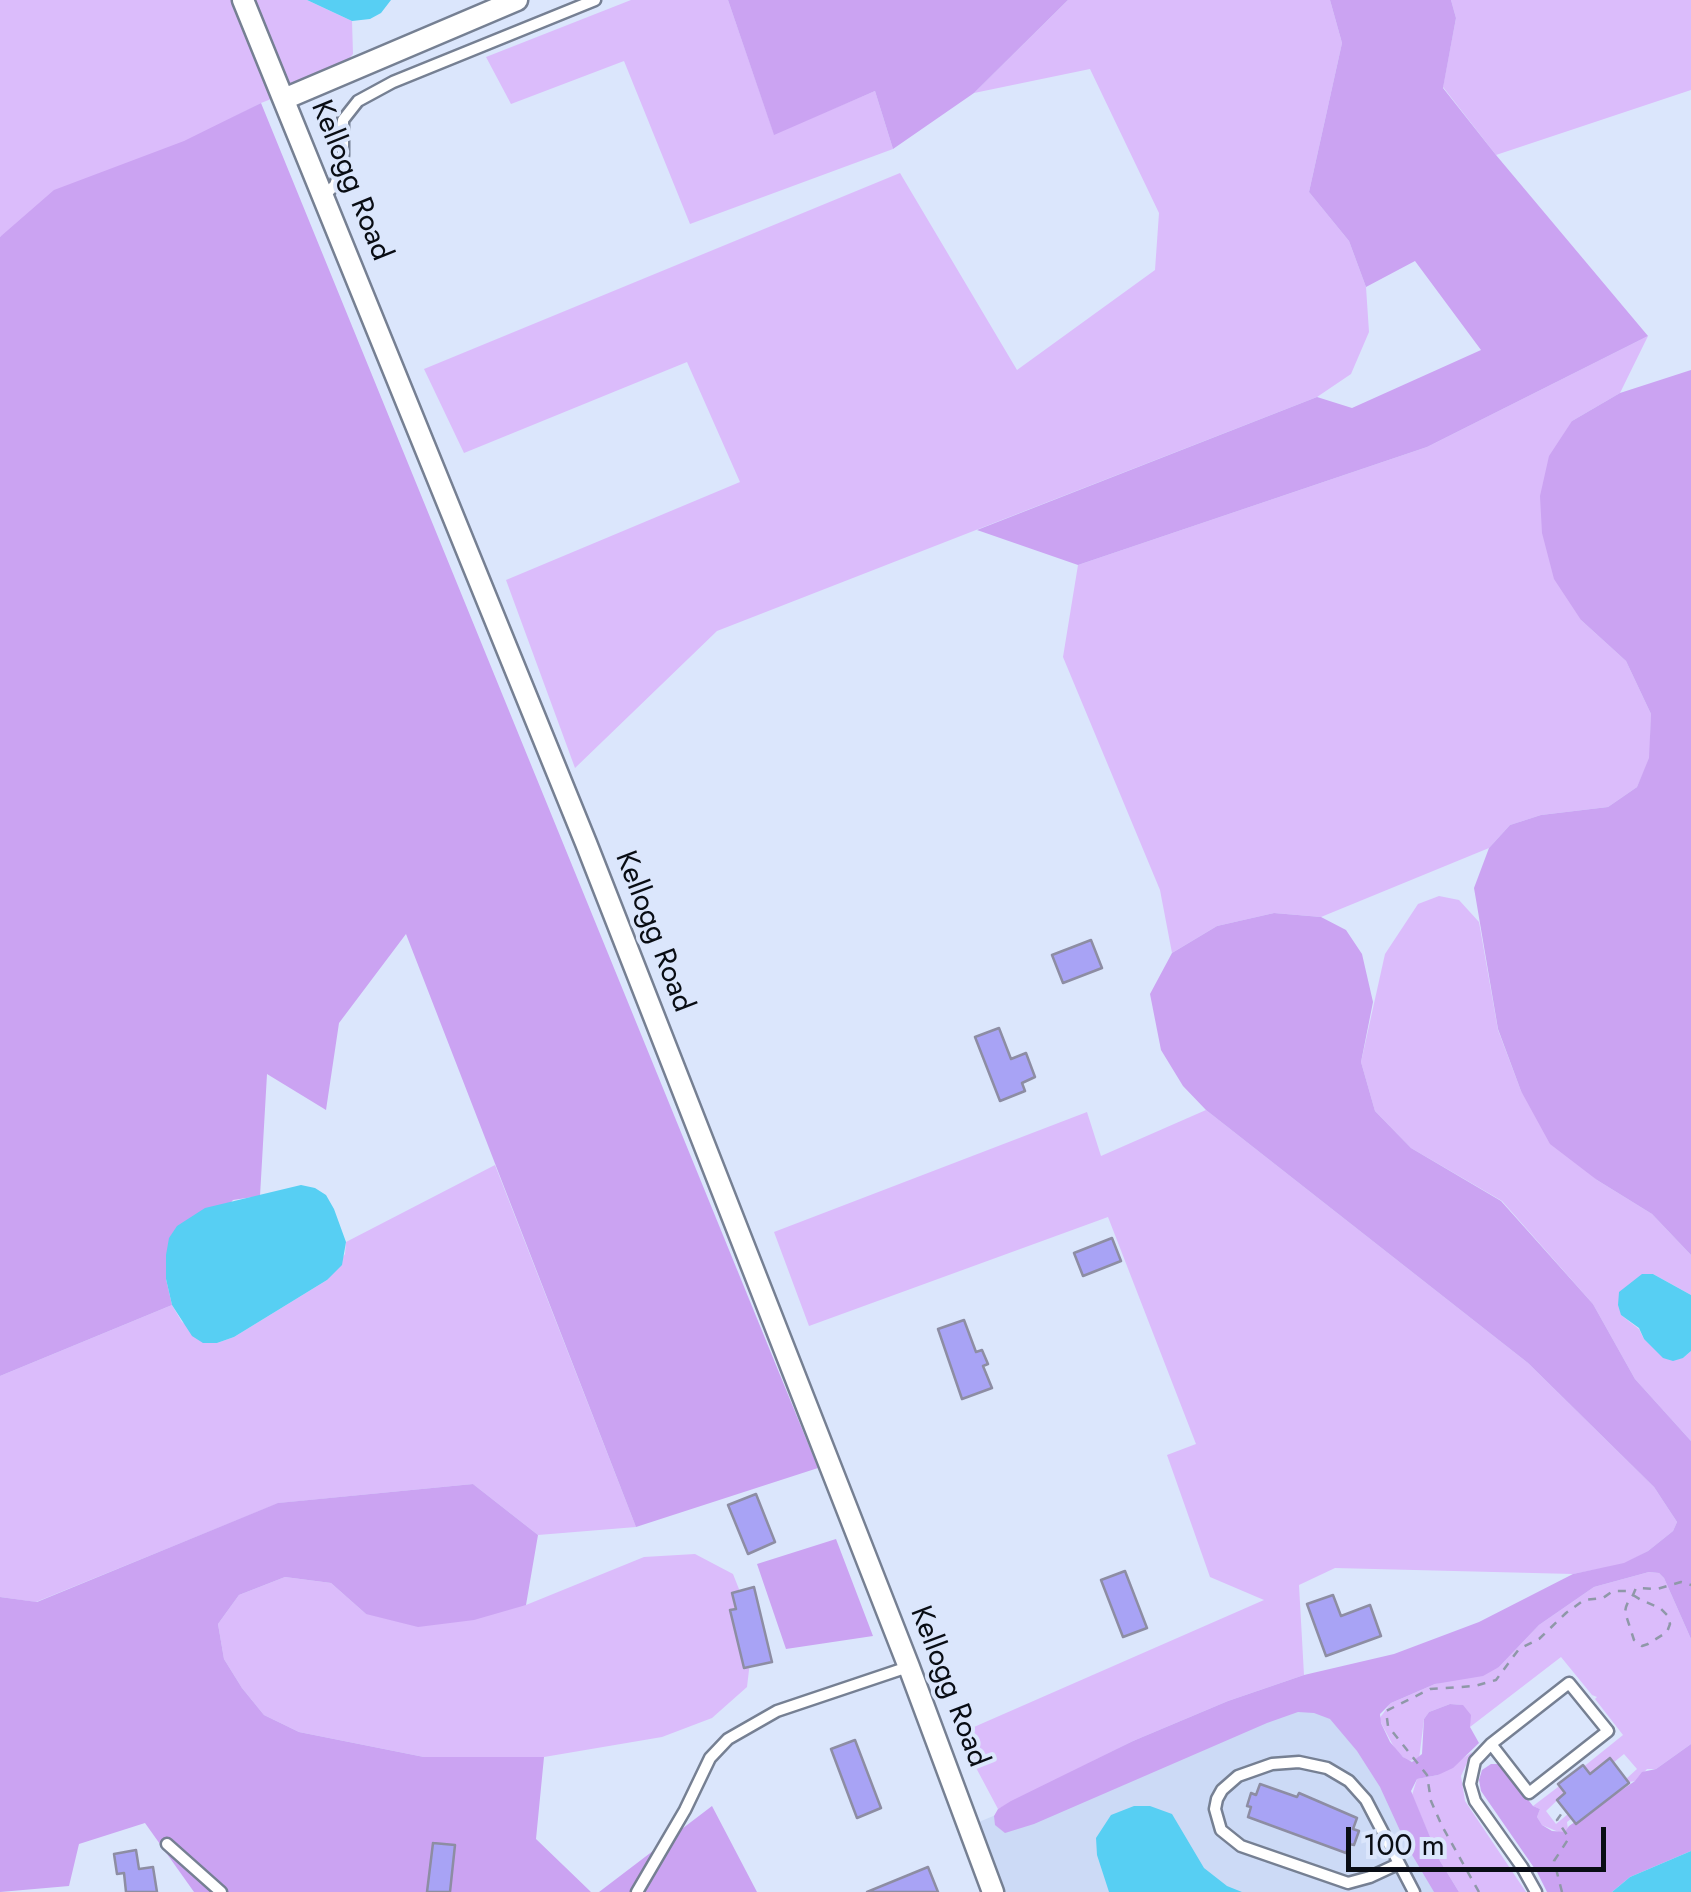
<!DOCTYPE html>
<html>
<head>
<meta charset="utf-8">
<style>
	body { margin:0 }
	#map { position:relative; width:1691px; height:1892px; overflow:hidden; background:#dbe6fc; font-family:Jost,sans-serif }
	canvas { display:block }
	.scale { position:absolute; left:1346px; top:1827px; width:260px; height:45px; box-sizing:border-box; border:5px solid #090d14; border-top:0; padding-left:12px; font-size:30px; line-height:35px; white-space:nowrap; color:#090d14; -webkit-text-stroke:8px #dbe6fc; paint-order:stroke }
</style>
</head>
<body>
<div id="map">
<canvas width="1691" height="1892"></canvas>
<div class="scale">100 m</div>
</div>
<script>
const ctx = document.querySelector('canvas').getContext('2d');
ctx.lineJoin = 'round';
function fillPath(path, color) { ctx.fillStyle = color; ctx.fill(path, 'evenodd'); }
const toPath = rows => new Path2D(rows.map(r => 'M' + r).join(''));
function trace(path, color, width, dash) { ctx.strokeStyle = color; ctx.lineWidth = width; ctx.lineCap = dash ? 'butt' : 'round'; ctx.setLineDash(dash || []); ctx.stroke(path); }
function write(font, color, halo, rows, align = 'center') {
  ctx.font = font + ' Jost,sans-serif'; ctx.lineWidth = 8; ctx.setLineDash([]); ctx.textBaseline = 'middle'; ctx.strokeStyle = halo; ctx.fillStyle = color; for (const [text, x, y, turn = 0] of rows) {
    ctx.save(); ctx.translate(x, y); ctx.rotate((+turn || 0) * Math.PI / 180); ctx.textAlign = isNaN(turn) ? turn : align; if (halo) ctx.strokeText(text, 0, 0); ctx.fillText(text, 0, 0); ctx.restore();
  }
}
fillPath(toPath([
	[1330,1677,1449,1892,999,1892,974,1824]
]), '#ccdaf6');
fillPath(toPath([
	[0,0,307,0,352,21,353,54,337,73,261,103,0,237],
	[631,0,728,0,774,134,875,91,893,149,690,224,624,61,511,104,486,57],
	[1068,0,1330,0,1342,43,1309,192,1349,241,1366,287,1369,332,1351,374,1317,397,717,631,575,768,506,580,740,482,687,362,464,453,424,369,900,173,1017,370,1155,270,1159,213,1090,69,974,93],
	[1451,0,1691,0,1691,90,1496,155,1443,87,1456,18],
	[1648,336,1620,393,1572,421,1581,620,1626,661,1651,714,1650,758,1637,787,1608,807,1541,815,1510,825,1489,848,1321,917,1274,913,1217,926,1172,953,1160,890,1063,657,1078,565,1427,447],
	[1439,896,1459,900,1479,922,1498,1030,1521,1091,1597,1180,1652,1214,1691,1255,1691,1295,1653,1274,1621,1315,1639,1329,1644,1339,1683,1358,1691,1351,1691,1441,1635,1379,1593,1304,1502,1201,1411,1148,1375,1111,1361,1062,1385,954,1418,904],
	[1206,1110,1528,1363,1654,1487,1677,1522,1673,1531,1648,1551,1624,1564,1573,1574,1335,1568,1299,1585,1304,1675,1228,1701,1133,1741,998,1809,958,1734,1264,1600,1210,1577,1167,1455,1196,1444,1108,1217,809,1326,774,1232,1087,1112,1101,1156],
	[495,1165,636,1527,538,1535,473,1484,279,1503,36,1602,0,1597,0,1376,172,1305,182,1322,217,1343,234,1337,327,1280,345,1254,346,1242],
	[695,1554,733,1574,754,1627,747,1687,712,1718,662,1737,544,1757,424,1757,299,1732,264,1715,242,1688,224,1659,218,1624,239,1595,285,1577,331,1583,366,1614,526,1605,644,1557],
	[1649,1572,1659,1573,1664,1578,1691,1639,1691,1744,1656,1769,1647,1769,1636,1781,1629,1782,1626,1779,1637,1769,1624,1754,1613,1763,1609,1759,1588,1775,1582,1768,1623,1735,1595,1699,1597,1697,1592,1695,1561,1657,1470,1727,1462,1705,1450,1704,1429,1712,1424,1719,1419,1759,1408,1761,1396,1751,1379,1719,1391,1703,1435,1684,1499,1667,1539,1625,1594,1587],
	[1472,1752,1461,1776,1465,1801,1526,1892,1459,1892,1440,1861,1412,1795,1417,1779,1438,1775],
	[1562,1784,1567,1791,1546,1811,1556,1824,1568,1814,1571,1819,1567,1822,1568,1830,1561,1833,1542,1825,1537,1817,1540,1809,1533,1806]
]), '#dbbcfb');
fillPath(toPath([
	[728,0,1068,0,974,93,893,149,875,91,774,135],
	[1330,0,1451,0,1456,18,1443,88,1496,155,1648,336,1427,447,1078,565,977,530,1317,397,1352,408,1481,350,1415,261,1366,287,1349,241,1309,192,1342,43],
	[261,103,818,1468,636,1527,406,934,339,1023,326,1110,267,1074,260,1196,233,1200,166,1279,172,1305,0,1376,0,237,54,190,184,141],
	[1691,370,1691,1255,1652,1214,1597,1180,1550,1144,1521,1091,1498,1029,1474,888,1489,848,1510,825,1541,815,1608,807,1637,787,1649,758,1651,714,1626,661,1581,620,1554,579,1542,533,1540,496,1549,456,1572,421,1620,393],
	[1274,913,1321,917,1346,930,1362,954,1373,1002,1361,1062,1375,1111,1411,1148,1501,1201,1593,1304,1635,1379,1691,1441,1691,1639,1664,1578,1659,1573,1649,1572,1594,1587,1539,1625,1499,1667,1483,1676,1435,1684,1391,1703,1380,1714,1381,1723,1390,1742,1403,1757,1412,1762,1422,1754,1424,1719,1429,1712,1450,1704,1463,1705,1471,1715,1470,1727,1479,1743,1453,1768,1438,1775,1417,1779,1411,1791,1440,1861,1459,1892,1434,1892,1408,1848,1380,1787,1357,1751,1330,1719,1314,1713,1298,1712,1267,1723,1034,1824,1005,1833,995,1825,994,1816,998,1809,1011,1801,1133,1741,1228,1701,1304,1675,1394,1654,1479,1622,1573,1574,1624,1563,1648,1551,1673,1531,1677,1522,1654,1487,1528,1363,1206,1110,1183,1086,1161,1050,1150,994,1172,953,1217,926],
	[473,1484,538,1535,526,1605,474,1620,418,1627,366,1614,331,1583,285,1577,239,1595,218,1624,224,1659,242,1688,264,1715,299,1732,424,1757,544,1757,536,1839,591,1892,194,1892,145,1823,79,1844,69,1886,0,1892,0,1597,37,1602,278,1503],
	[836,1539,873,1636,786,1649,757,1564],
	[1691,1744,1691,1851,1630,1877,1612,1892,1547,1892,1537,1872,1481,1791,1479,1780,1482,1770,1491,1764,1500,1764,1533,1806,1540,1809,1537,1817,1542,1825,1552,1831,1565,1832,1569,1826,1635,1781,1642,1772,1656,1769],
	[712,1806,757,1892,599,1892]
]), '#cba3f2');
fillPath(toPath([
	[307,0,391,0,381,13,370,19,352,21],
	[301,1185,315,1188,326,1195,334,1209,346,1242,342,1265,327,1280,234,1337,217,1343,203,1343,192,1336,172,1305,166,1279,166,1255,169,1238,177,1226,205,1208],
	[1642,1274,1653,1274,1691,1295,1691,1351,1683,1358,1673,1361,1663,1358,1644,1339,1639,1328,1621,1315,1618,1305,1619,1292],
	[1134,1806,1150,1806,1172,1814,1204,1868,1227,1886,1242,1892,1109,1892,1097,1855,1096,1838,1111,1815],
	[1691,1851,1691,1892,1612,1892,1630,1877]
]), '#57cff3');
const building = toPath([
	[1091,940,1102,968,1063,983,1052,955,1091,940],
	[999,1028,1011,1059,1026,1053,1035,1077,1022,1083,1025,1091,1000,1101,975,1037,999,1028],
	[1112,1238,1121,1261,1083,1276,1074,1253,1112,1238],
	[964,1320,976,1352,982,1350,988,1364,983,1366,992,1388,962,1399,938,1329,964,1320],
	[756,1494,775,1542,748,1554,728,1505,756,1494],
	[1125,1571,1147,1628,1123,1637,1101,1580,1125,1571],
	[754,1587,772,1662,744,1668,730,1610,736,1609,732,1593,754,1587],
	[1333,1595,1341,1616,1370,1605,1381,1636,1326,1656,1307,1604,1333,1595],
	[855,1740,881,1808,857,1818,831,1749,855,1740],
	[1610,1758,1629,1783,1576,1824,1557,1800,1565,1793,1558,1784,1583,1765,1590,1774,1610,1758],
	[1260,1784,1297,1797,1299,1793,1357,1818,1353,1829,1359,1831,1354,1845,1349,1844,1346,1853,1248,1817,1251,1807,1247,1806,1251,1793,1256,1795,1260,1784],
	[433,1843,455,1845,450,1892,427,1892,433,1843],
	[136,1850,139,1869,153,1867,157,1892,126,1892,124,1873,117,1874,114,1854,136,1850],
	[928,1867,938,1892,867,1892,928,1867]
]);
fillPath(building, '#a8a3f5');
trace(building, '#8d8da3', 2.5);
const lane = toPath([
	[324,196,335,185,339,173,343,155,343,120,358,101,393,82,595,0],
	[1491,1744,1529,1793,1608,1731,1569,1683,1491,1744,1475,1761,1470,1784,1475,1801,1522,1867,1536,1892],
	[167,1844,221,1892],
	[1398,1864,1370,1877,1348,1883,1241,1846,1221,1830,1215,1809,1217,1799,1222,1790,1238,1776,1272,1764,1299,1762,1327,1768,1349,1781,1366,1800,1414,1892],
	[637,1892,685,1810,710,1758,728,1739,777,1711,908,1667]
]);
const street = toPath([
	[243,0,586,843,909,1667,993,1892],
	[284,99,517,0]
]);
trace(lane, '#768093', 15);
trace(street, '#768093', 25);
trace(toPath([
	[1479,1892,1442,1826,1431,1801,1427,1775,1388,1726,1386,1711,1430,1689,1475,1686,1496,1680,1519,1649,1539,1639,1566,1613,1584,1600,1603,1598,1613,1591,1626,1591,1633,1595,1641,1600,1660,1608,1667,1615,1670,1624,1667,1632,1648,1644,1642,1646,1634,1640,1625,1612,1626,1607,1628,1602,1633,1595,1636,1588,1657,1589,1681,1582,1691,1585],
	[1562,1892,1554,1861,1569,1838,1557,1820,1564,1810]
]), '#8f98a8', 2.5, [8, 8]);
trace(lane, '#fff', 10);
trace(street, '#fff', 20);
write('30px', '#090d14', '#dbe6fc', [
	["Kellogg Road",350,181,68],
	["Kellogg Road",653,932,69],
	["Kellogg Road",948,1687,69]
]);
</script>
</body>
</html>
